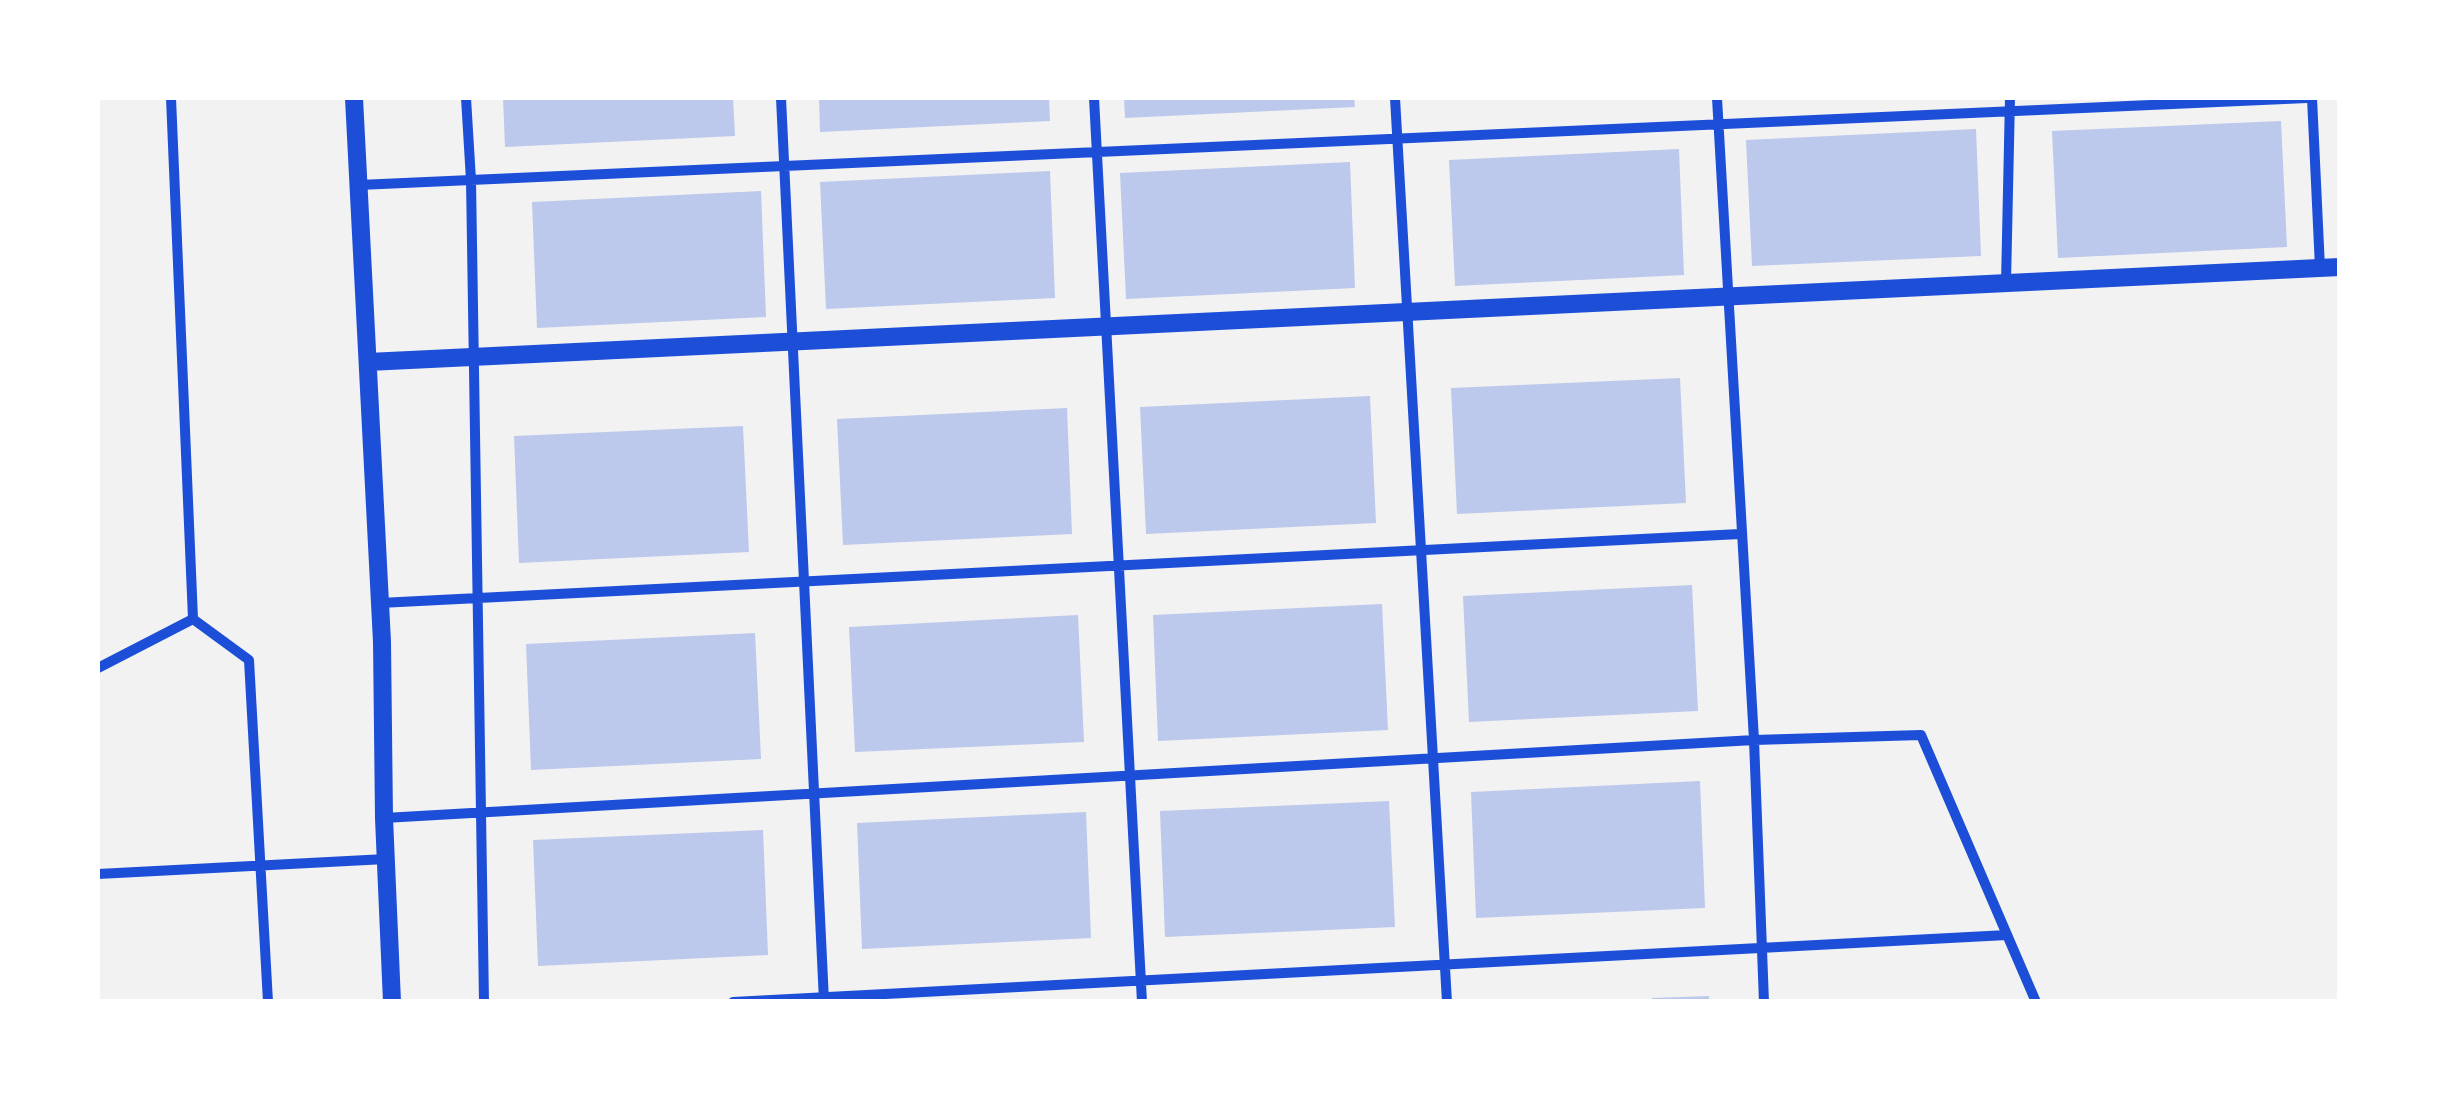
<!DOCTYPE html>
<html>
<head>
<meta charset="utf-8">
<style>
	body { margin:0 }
	#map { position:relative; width:2437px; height:1099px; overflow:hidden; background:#f2f2f2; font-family:Mulish,sans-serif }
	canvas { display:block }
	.frame { position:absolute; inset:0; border:100px solid #fff; pointer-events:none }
</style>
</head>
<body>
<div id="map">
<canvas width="2437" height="1099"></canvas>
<div class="frame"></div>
</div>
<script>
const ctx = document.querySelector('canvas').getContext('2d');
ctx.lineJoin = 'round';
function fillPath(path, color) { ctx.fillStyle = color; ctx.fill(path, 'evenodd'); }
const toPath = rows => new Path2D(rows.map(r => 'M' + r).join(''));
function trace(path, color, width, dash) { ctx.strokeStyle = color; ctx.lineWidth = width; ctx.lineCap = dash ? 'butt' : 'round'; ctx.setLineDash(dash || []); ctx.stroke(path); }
fillPath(toPath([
	[503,98,733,98,735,136,505,147],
	[819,98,1049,98,1050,121,820,132],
	[1124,98,1354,98,1355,107,1125,118],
	[2281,121,2287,247,2058,258,2052,131],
	[1976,129,1981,256,1752,266,1746,140],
	[1679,149,1684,275,1455,286,1449,160],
	[1350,162,1355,288,1126,299,1120,173],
	[1050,171,1055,298,826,309,820,182],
	[761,191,766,317,537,328,532,202],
	[1680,378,1686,503,1457,514,1451,388],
	[1370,396,1376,523,1146,534,1140,407],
	[1067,408,1072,534,843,545,837,419],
	[743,426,749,552,519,563,514,436],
	[1692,585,1698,711,1469,722,1463,596],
	[1382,604,1388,730,1158,741,1153,615],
	[1078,615,1084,742,855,752,849,627],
	[755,633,761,759,531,770,526,644],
	[1700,781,1705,908,1476,918,1471,792],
	[1389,801,1395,927,1165,937,1160,811],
	[1086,812,1091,938,862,949,857,823],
	[763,830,768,955,538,966,533,840],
	[1709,996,1709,1002,1652,1002,1652,998]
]), '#bdc9ec');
trace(toPath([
	[466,98,471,180,484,1002],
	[781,98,824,1001],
	[1094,98,1142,1002],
	[1395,98,1447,1002],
	[1717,98,1754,740,1764,1002],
	[2312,98,2320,268],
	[359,185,2307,98],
	[2006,283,2010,98],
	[380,603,1740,534],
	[193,619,249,660,268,1002],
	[98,668,193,619,171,98],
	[384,818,1754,740,1921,735,2036,1002],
	[98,874,386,859],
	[733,1002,2007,935]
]), '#1d4ed8', 10);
trace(toPath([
	[354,98,382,642,384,818,392,1002],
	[368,362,2340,267]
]), '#1d4ed8', 18);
</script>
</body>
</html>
